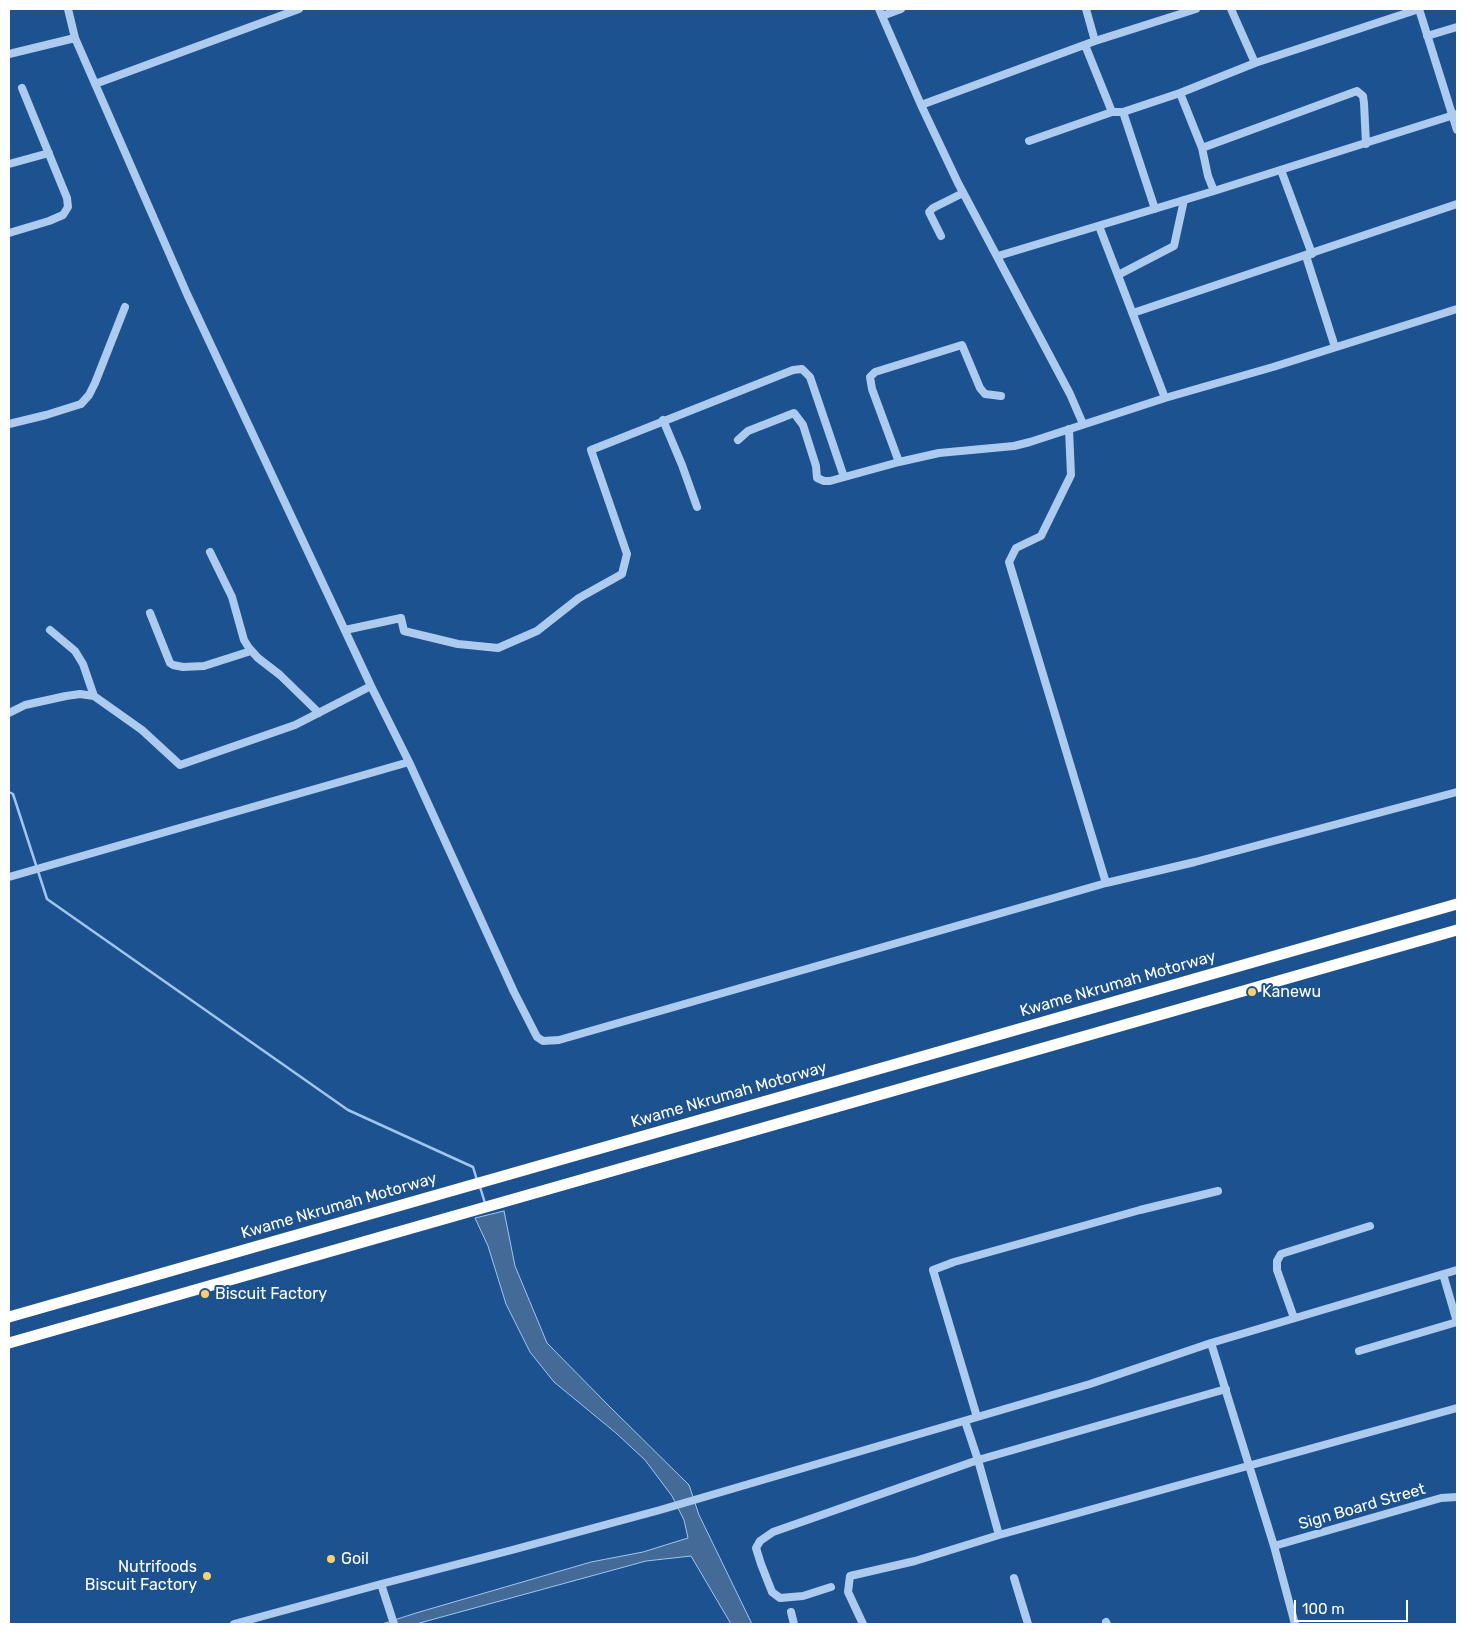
<!DOCTYPE html>
<html>
<head>
<meta charset="utf-8">
<style>
	body { margin:0 }
	#map { position:relative; width:1466px; height:1633px; overflow:hidden; background:#1d5290; font-family:Rubik,sans-serif }
	canvas { display:block }
	.frame { position:absolute; inset:0; border:10px solid #fff; pointer-events:none }
	.scale { position:absolute; left:1294px; top:1600px; width:114px; height:22px; box-sizing:border-box; border:2px solid #fff; border-top:0; padding-left:6px; font-size:15px; line-height:18px; white-space:nowrap; color:#fff; -webkit-text-stroke:4px #1d5290; paint-order:stroke }
</style>
</head>
<body>
<div id="map">
<canvas width="1466" height="1633"></canvas>
<div class="frame"></div>
<div class="scale">100 m</div>
</div>
<script>
const ctx = document.querySelector('canvas').getContext('2d');
ctx.lineJoin = 'round';
function fillPath(path, color) { ctx.fillStyle = color; ctx.fill(path, 'evenodd'); }
const toPath = rows => new Path2D(rows.map(r => 'M' + r).join(''));
function trace(path, color, width, dash) { ctx.strokeStyle = color; ctx.lineWidth = width; ctx.lineCap = dash ? 'butt' : 'round'; ctx.setLineDash(dash || []); ctx.stroke(path); }
function write(font, color, halo, rows, align = 'center') {
  ctx.font = font + ' Rubik,sans-serif'; ctx.lineWidth = 4; ctx.setLineDash([]); ctx.textBaseline = 'middle'; ctx.strokeStyle = halo; ctx.fillStyle = color; for (const [text, x, y, turn = 0] of rows) {
    ctx.save(); ctx.translate(x, y); ctx.rotate((+turn || 0) * Math.PI / 180); ctx.textAlign = isNaN(turn) ? turn : align; if (halo) ctx.strokeText(text, 0, 0); ctx.fillText(text, 0, 0); ctx.restore();
  }
}
const water = toPath([
	[504,1211,515,1266,547,1343,609,1406,689,1485,699,1515,752,1624,731,1624,691,1556,646,1561,416,1624,382,1624,416,1613,591,1562,643,1552,688,1538,684,1520,672,1496,645,1460,616,1433,554,1382,530,1352,506,1304,488,1246,475,1218,504,1211]
]);
fillPath(water, '#446a97');
trace(water, '#9fc6f0', 1);
trace(toPath([
	[9,792,13,794,47,899,348,1110,473,1167,477,1180],
	[480,1187,485,1203]
]), '#9fc6f0', 2.5);
trace(toPath([
	[68,9,75,38,187,294,371,686,409,762,514,992,537,1037,543,1041,559,1040,1106,883,1195,862,1457,792],
	[879,9,921,105,958,183,1070,394,1083,424],
	[1086,9,1095,41],
	[1231,9,1255,63],
	[1419,9,1457,130],
	[882,16,901,9],
	[1427,36,1457,27],
	[1085,45,1112,112],
	[9,54,75,38],
	[95,84,299,9],
	[1180,93,1202,148],
	[921,105,1095,41,1196,9],
	[1123,112,1155,209],
	[1029,141,1112,112,1123,112,1180,93,1255,63,1419,9],
	[9,164,49,153],
	[1281,170,1312,254],
	[1214,191,1208,176,1202,148,1357,91,1363,96,1364,103,1366,144],
	[1099,226,1165,398],
	[9,233,49,221,63,215,68,207,67,198,22,88],
	[941,236,929,212,933,208,963,193],
	[998,256,1214,191,1457,114],
	[1306,256,1335,347],
	[1118,275,1174,246,1184,200],
	[1133,313,1457,204],
	[663,420,682,465,697,507],
	[9,424,46,415,81,404,89,395,95,383,125,307],
	[1069,429,1071,475,1041,536,1016,548,1009,562,1106,883],
	[738,440,748,431,794,413,803,425,816,466,817,478,824,481,830,481,899,462,939,453,1014,446,1030,442,1165,398,1273,367,1457,309],
	[899,462,872,389,870,377,875,372,962,345,980,388,985,394,1001,396],
	[210,552,232,597,244,640,249,648,258,658,280,675,319,713],
	[150,613,170,663,173,665,183,667,204,666,251,651],
	[50,630,75,651,83,664,94,696],
	[345,630,401,618,404,631,458,644,498,648,537,631,579,598,622,574,627,554,591,450,793,370,802,369,810,377,844,477],
	[9,713,25,705,66,696,80,694,94,696,142,730,180,765,295,725,371,686],
	[9,877,409,762],
	[1443,1274,1457,1322],
	[1294,1318,1277,1270,1277,1261,1281,1254,1370,1226],
	[1211,1343,1274,1546,1295,1624],
	[1359,1351,1457,1322],
	[977,1417,933,1270,954,1262,1140,1210,1218,1191],
	[965,1421,978,1460,999,1535],
	[1274,1546,1441,1498,1457,1497],
	[1014,1578,1028,1624],
	[381,1584,394,1624],
	[831,1587,803,1596,780,1598,772,1592,761,1564,756,1548,760,1541,773,1532,978,1460,1226,1389],
	[791,1612,794,1624],
	[1106,1622,1107,1624],
	[234,1624,381,1584,512,1550,660,1510,1090,1384,1211,1343,1457,1270],
	[863,1624,848,1592,850,1576,915,1561,999,1535,1457,1408]
]), '#accbee', 8);
trace(toPath([
	[9,1317,1457,904],
	[9,1343,1457,930]
]), '#fff', 11);
for (const [x, y, r, color] of [
	[1252,992,5,"#fed06a"],
	[205,1294,5,"#fed06a"],
	[331,1559,5,"#fed06a"],
	[207,1576,5,"#fed06a"]
]) { const dot = new Path2D(); dot.arc(x, y, r, 0, 2 * Math.PI); ctx.fillStyle = color; ctx.fill(dot); trace(dot, '#1d5290', 2); }
write('16px', '#fff', '#1d5290', [
	["Kwame Nkrumah Motorway",1118,984,-16],
	["Kwame Nkrumah Motorway",729,1095,-16],
	["Kwame Nkrumah Motorway",339,1206,-16],
	["Sign Board Street",1362,1507,-16]
]);
write('16px', '#fff', '#1d5290', [
	["Kanewu",1262,992],
	["Biscuit Factory",215,1294],
	["Goil",341,1559],
	["Nutrifoods",197,1567,"right"],
	["Biscuit Factory",197,1585,"right"]
], 'left');
</script>
</body>
</html>
